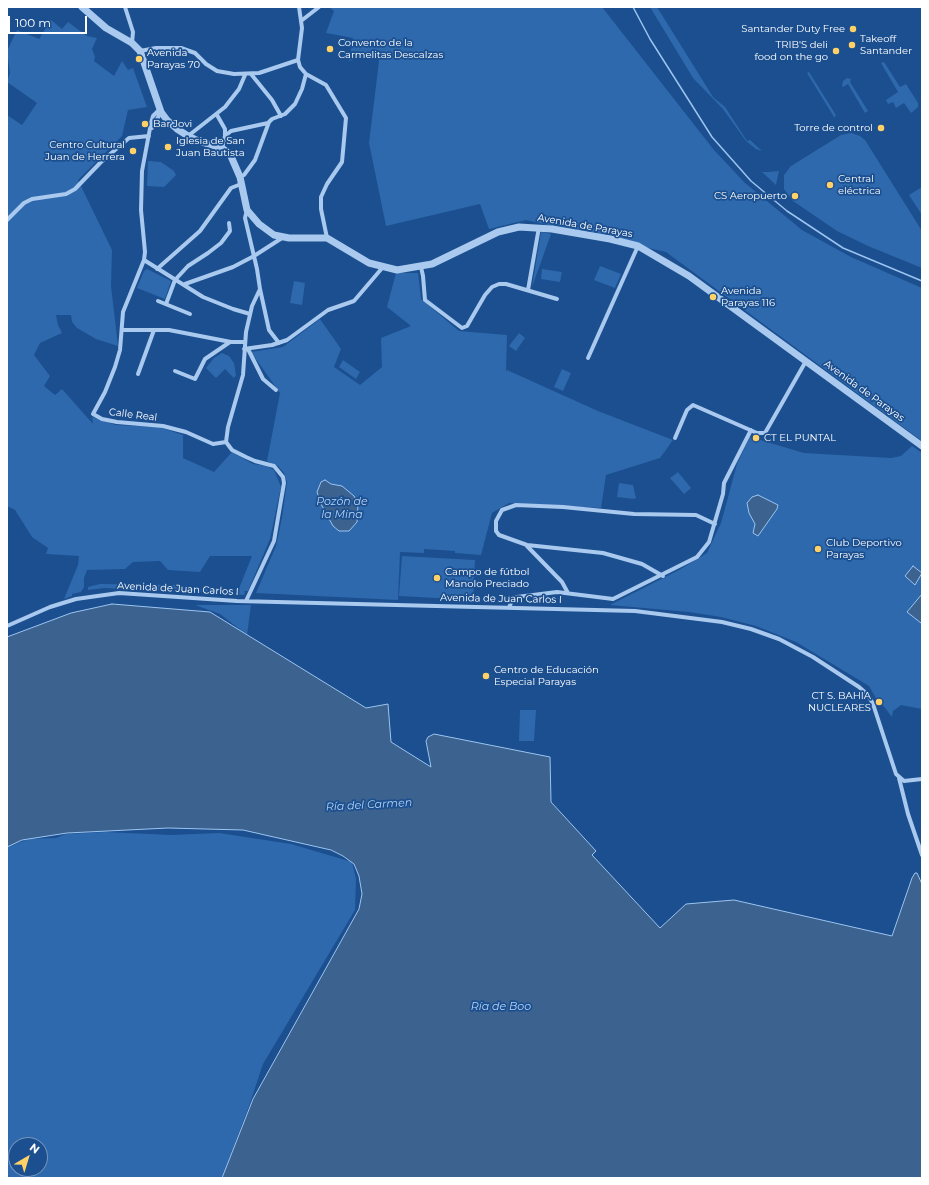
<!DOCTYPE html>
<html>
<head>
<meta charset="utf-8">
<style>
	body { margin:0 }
	#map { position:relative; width:929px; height:1185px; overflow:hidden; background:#1b4f8f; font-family:Montserrat,sans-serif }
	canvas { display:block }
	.frame { position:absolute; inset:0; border:8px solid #fff; pointer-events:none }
	.north { position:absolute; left:8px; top:1137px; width:40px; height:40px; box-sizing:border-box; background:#1b4f8f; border:1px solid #7695bc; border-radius:50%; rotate:38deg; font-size:11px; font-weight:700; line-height:16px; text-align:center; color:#fff }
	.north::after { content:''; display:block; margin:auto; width:14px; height:18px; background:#ffd166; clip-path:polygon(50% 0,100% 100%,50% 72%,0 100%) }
	.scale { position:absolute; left:8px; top:16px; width:79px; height:18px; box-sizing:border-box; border:2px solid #fff; border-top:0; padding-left:5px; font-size:12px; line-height:14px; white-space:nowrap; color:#fff; -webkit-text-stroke:3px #1b4f8f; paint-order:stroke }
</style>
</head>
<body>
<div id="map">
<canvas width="929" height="1185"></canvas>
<div class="frame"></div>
<div class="north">N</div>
<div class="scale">100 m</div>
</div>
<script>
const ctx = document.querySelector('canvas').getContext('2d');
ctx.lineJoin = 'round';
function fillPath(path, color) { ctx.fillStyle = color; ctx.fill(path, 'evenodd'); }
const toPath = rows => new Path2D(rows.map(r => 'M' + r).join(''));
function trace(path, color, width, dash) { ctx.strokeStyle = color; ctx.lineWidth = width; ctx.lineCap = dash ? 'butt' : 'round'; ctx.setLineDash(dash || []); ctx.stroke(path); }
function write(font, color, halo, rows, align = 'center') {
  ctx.font = font + ' Montserrat,sans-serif'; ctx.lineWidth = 3.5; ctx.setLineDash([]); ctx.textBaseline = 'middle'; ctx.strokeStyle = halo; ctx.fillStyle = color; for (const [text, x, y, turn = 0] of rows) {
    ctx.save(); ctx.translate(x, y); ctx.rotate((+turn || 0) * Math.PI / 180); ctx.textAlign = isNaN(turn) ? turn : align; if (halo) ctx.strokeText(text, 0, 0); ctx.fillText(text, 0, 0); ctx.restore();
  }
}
fillPath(toPath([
	[329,7,602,7,714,150,745,183,802,230,851,257,922,288,922,441,666,252,526,220,489,229,480,204,386,226,369,143,379,61,373,53,349,61,353,38,326,33,334,11],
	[650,7,657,7,713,97,725,107,747,141,750,140,762,151,756,149,746,141,723,109,693,78],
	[51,20,62,29,68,22,87,36,97,38,92,49,95,57,94,61,114,76,122,61,128,70,133,68,147,107,128,110,122,136,78,180,112,250,111,286,118,346,96,339,77,328,72,322,71,315,56,315,58,325,62,333,40,343,34,355,50,376,44,386,55,395,62,389,93,424,92,417,116,425,159,427,183,435,183,458,214,472,232,452,253,464,266,466,274,470,281,487,270,539,248,591,244,591,245,593,244,595,233,594,240,592,238,591,252,556,210,556,200,572,168,570,160,561,133,562,125,569,87,570,84,578,84,587,81,592,72,594,72,596,64,599,78,565,79,556,46,554,48,548,32,537,15,510,7,506,7,115,22,125,37,103,7,82,10,73,7,51,17,30,39,39],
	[884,62,900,87,906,84,918,103,918,107,911,113,904,103,896,108,893,102,888,104,886,100,898,92,881,63],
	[809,72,834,112,836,116,834,117,807,73],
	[847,78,851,79,850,82,868,111,865,113,848,84,843,87,842,86,843,81],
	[851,133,860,136,865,140,922,231,922,268,868,246,837,231,793,201,784,189,784,175,791,166,841,135],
	[148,161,161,162,174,171,176,175,164,187,147,186],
	[779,171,776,185,762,172,768,172],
	[922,187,922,215,909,195],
	[541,232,551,234,532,287],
	[600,266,621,274,615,288,594,280],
	[147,269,171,281,165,299,137,288,144,271],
	[542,269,562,272,560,282,541,279],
	[396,273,418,273,421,299,459,331,507,335,506,372,507,370,598,411,673,440,660,458,606,475,601,508,509,503,492,513,481,555,455,553,455,551,424,549,424,553,400,552,398,600,256,593,276,546,282,518,287,482,284,473,278,466,267,461,280,393,251,352,283,347,320,319,341,349,334,367,360,385,382,367,381,338,411,326,387,307],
	[294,281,305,283,302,305,290,303],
	[519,333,525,338,516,351,509,346],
	[222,353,229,356,234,363,236,375,234,378,225,369,216,378,206,368,214,358],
	[343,360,360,372,356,379,339,367],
	[562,369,571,373,563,391,554,387],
	[750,437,804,453,891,458,901,456,912,446,922,453,922,709,901,705,893,711,892,717,879,700,877,700,869,686,796,642,756,626,721,617,689,612,610,605,679,570,707,553,721,523,737,464],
	[678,472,691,488,684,494,670,478],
	[619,483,633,485,636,498,634,499,617,497],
	[402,556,475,560,473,600,399,596],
	[100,584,183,585,185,587,183,592,104,588,88,590,88,587],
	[192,588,225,591,227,592,189,592],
	[195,605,251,605,247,635,220,614],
	[520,710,536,710,534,741,519,741],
	[106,832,171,835,219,833,291,844,352,862,356,879,355,910,263,1064,249,1106,222,1178,7,1178,7,847,29,839,56,838,66,834],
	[16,1145,40,1145,40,1169,16,1169]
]), '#2e69ad');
const water = toPath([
	[325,480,331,484,342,486,354,496,358,504,357,522,349,531,339,531,333,526,322,506,317,492,321,482,325,480],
	[758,495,778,505,777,509,758,536,753,533,755,524,749,513,747,503,752,497,758,495],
	[913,566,922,573,915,585,905,576,913,566],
	[922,594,922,621,921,623,907,612,922,594],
	[112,604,210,612,366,708,388,704,391,742,431,767,426,741,428,737,434,734,550,757,551,802,596,851,592,855,660,928,686,904,734,900,892,936,912,878,915,873,917,873,922,884,922,1178,222,1178,253,1099,359,909,362,894,359,876,354,864,343,856,331,850,243,830,168,828,67,833,22,840,7,847,7,637,71,613,112,604]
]);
fillPath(water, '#3c6290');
trace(water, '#9cc4f0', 1);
trace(toPath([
	[633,7,650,39,712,137,751,181,787,211,843,248,922,281]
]), '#9cc4f0', 1.5);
trace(toPath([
	[125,7,133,32,132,43],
	[299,7,302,28,298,60,300,67,306,74,326,85,346,118,342,162,327,184,321,197,321,209,327,238],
	[301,21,319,7],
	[140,51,156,48,181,48,195,53,206,64,217,71,234,74,259,73,298,60],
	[251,74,272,100,281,116],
	[160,109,153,116,151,123,142,171,141,210,145,252,144,260,123,312,120,350,115,367,105,392,93,414,102,419,117,422,163,426,186,432,213,444,226,442],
	[217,115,225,129,225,136],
	[152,128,161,112],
	[188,136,225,107,239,89,245,75],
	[222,148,225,136,231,131,268,123],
	[240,177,244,175,255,160,269,122,272,119,285,114,295,104,302,89,306,74],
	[7,220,24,203,32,199,66,194,75,189,101,162,129,138,149,136],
	[144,260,203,297,233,309,250,314],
	[421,267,423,276,425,300,462,328,467,326,485,295,492,287,499,284,506,284,557,299],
	[157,269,200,231,231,188,241,184],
	[185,284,233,267,254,256,282,238],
	[260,289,269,330,279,343],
	[528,290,539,227],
	[158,301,190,314],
	[166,304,175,280,188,266,208,253,221,243,230,231,229,223],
	[122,330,169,330,231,342,244,342],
	[244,349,272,345,287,340,328,310,354,301,383,267],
	[248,349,263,379,276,390],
	[588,358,638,246],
	[175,371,195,379,205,359,230,342],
	[138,374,154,330],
	[675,438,687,410,693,405,757,433,765,433,806,361],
	[226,442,228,427,243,375,246,332,252,306,260,289,257,269,245,218,247,210],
	[226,442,232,450,246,457,255,461,274,466,283,477,284,483,274,541,246,601],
	[527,546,562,582,568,593],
	[663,576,642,564,603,553,527,545,499,535,496,531,496,521,502,510,516,505,563,507,634,514,696,515,715,524],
	[509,608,512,600,517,597,557,592,613,599,697,557,709,542,723,494,724,483,751,430],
	[7,626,50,607,76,599,119,593,237,601,635,611,722,622,751,629,779,639,813,657,859,687,868,695,873,704,896,774,904,781,922,779],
	[899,778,908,814,922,855]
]), '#a9c9ee', 4);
trace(toPath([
	[82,7,106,28,132,43,140,51,161,112,167,120,177,129,188,136,198,141,222,148,230,154,240,177,247,210,259,224,274,235,289,238,327,238,369,263,397,270,432,264,498,232,519,227,552,229,610,239,638,246,689,276,922,446]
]), '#a9c9ee', 7);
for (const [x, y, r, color] of [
	[853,29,4,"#ffd166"],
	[852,45,4,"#ffd166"],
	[330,49,4,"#ffd166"],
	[836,51,4,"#ffd166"],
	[139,59,4,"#ffd166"],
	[145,124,4,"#ffd166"],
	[881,128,4,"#ffd166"],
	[168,147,4,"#ffd166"],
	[133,151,4,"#ffd166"],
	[830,185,4,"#ffd166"],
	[795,196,4,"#ffd166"],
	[713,297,4,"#ffd166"],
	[756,438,4,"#ffd166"],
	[818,549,4,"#ffd166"],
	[437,578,4,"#ffd166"],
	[486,676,4,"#ffd166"],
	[879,702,4,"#ffd166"]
]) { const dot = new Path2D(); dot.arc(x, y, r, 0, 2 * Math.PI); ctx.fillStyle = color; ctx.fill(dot); trace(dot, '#1b4f8f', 1.5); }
write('10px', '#fff', '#1b4f8f', [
	["Santander Duty Free",845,29,"right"],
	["Takeoff",860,39],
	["Santander",860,51],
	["Convento de la",338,43],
	["Carmelitas Descalzas",338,55],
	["TRIB'S deli",828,45,"right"],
	["food on the go",828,57,"right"],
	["Avenida",147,53],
	["Parayas 70",147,65],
	["Bar Jovi",153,124],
	["Torre de control",873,128,"right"],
	["Iglesia de San",176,141],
	["Juan Bautista",176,153],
	["Centro Cultural",125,145,"right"],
	["Juan de Herrera",125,157,"right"],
	["Central",838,179],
	["eléctrica",838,191],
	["CS Aeropuerto",787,196,"right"],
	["Avenida",721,291],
	["Parayas 116",721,303],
	["CT EL PUNTAL",764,438],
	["Club Deportivo",826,543],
	["Parayas",826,555],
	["Campo de fútbol",445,572],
	["Manolo Preciado",445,584],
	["Centro de Educación",494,670],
	["Especial Parayas",494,682],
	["CT S. BAHIA",871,696,"right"],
	["NUCLEARES",871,708,"right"]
], 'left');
write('10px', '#fff', '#1b4f8f', [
	["Avenida de Parayas",585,226,10],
	["Avenida de Parayas",864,391,36],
	["Calle Real",133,415,7],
	["Avenida de Juan Carlos I",178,589,3],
	["Avenida de Juan Carlos I",501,599,1]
]);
write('italic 11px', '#b5d3f5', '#1b4f8f', [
	["Pozón de",342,502],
	["la Mina",342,515],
	["Ría del Carmen",369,805,-3],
	["Ría de Boo",501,1007]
]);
</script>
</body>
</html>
